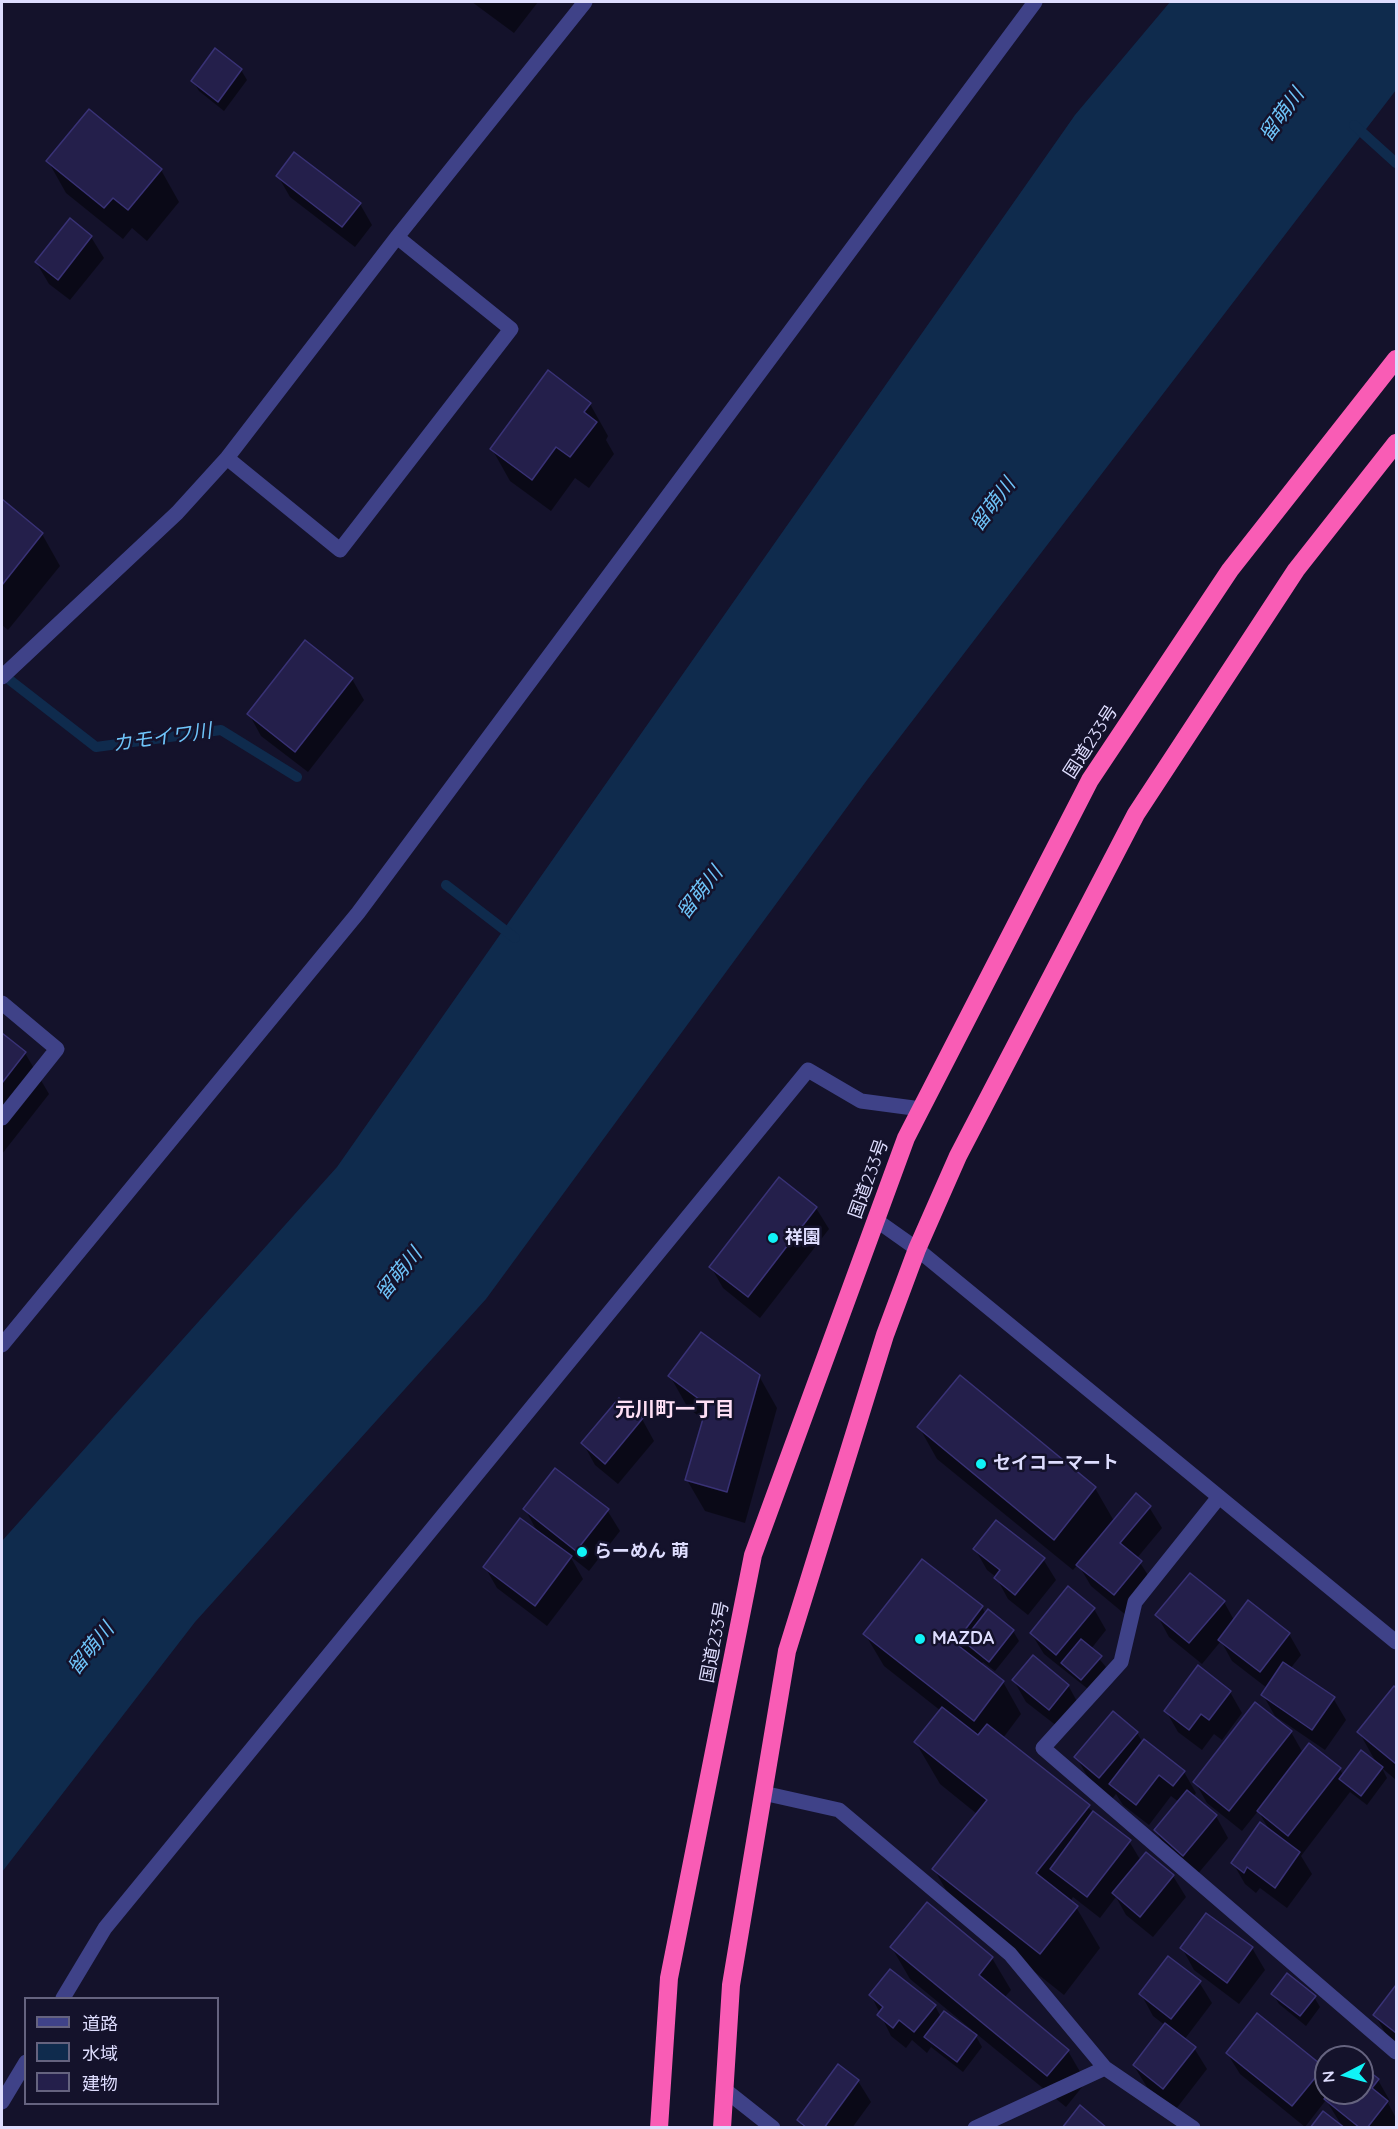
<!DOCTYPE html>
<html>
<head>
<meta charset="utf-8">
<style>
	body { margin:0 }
	#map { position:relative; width:1398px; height:2129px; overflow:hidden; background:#14122b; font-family:Quicksand,"Noto Sans JP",sans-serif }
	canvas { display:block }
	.frame { position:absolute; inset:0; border:3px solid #deddfe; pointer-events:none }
	.legend { position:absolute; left:24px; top:1997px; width:195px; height:108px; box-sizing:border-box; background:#14122b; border:2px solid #65637f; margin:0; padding:8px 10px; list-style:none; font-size:18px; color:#deddfe }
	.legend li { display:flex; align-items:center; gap:12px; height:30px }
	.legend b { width:30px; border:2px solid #65637f }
	.north { position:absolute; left:1314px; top:2045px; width:60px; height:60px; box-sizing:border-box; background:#14122b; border:2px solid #65637f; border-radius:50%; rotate:264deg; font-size:16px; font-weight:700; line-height:24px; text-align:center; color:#deddfe }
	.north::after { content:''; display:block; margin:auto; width:21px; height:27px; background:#10f3f7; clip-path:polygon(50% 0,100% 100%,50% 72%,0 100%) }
</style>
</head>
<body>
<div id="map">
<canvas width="1398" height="2129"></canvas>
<div class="frame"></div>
<ul class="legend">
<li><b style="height:8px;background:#3f4288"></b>道路</li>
<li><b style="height:16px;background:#0f2b4d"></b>水域</li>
<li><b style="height:16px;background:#241f4b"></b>建物</li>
</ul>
<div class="north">N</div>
</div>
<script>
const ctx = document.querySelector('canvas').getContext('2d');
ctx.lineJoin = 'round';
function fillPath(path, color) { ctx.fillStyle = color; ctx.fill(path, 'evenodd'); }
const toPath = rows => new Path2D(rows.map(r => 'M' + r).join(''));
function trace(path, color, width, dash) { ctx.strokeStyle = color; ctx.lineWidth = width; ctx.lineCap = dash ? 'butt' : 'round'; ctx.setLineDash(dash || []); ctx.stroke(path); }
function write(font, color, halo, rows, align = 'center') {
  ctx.font = font + ' Quicksand,"Noto Sans JP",sans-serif'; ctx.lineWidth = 5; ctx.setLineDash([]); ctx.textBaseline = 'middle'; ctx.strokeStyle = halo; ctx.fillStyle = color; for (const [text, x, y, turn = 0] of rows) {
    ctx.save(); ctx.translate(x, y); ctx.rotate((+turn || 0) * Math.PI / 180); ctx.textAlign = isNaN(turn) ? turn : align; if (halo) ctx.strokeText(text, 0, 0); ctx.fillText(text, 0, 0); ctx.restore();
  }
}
fillPath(toPath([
	[1170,2,1396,2,1396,90,867,780,486,1299,195,1622,2,1872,2,1541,337,1167,1075,115]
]), '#0f2b4d');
fillPath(toPath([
	[472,2,538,2,514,33],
	[241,70,247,80,224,111,199,91,193,81],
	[48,161,161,170,179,202,147,241,132,228,123,239,66,193],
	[278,176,360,204,372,225,355,247,290,197],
	[91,237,104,258,70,300,49,284,36,262],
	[548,372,590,404,608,436,606,440,614,454,589,488,575,478,551,511,510,481,492,449],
	[2,501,42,534,60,566,8,630,2,625],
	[352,679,364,700,308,772,261,736,249,714],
	[2,1035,25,1053,49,1094,2,1154],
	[779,1179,816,1208,829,1229,760,1318,723,1288,711,1267],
	[670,1376,759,1376,777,1408,745,1523,705,1511,687,1480,704,1420,688,1408],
	[960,1377,1095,1488,1114,1521,1149,1507,1162,1528,1137,1558,1153,1583,1127,1616,1091,1586,1078,1564,1073,1570,937,1459,919,1427],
	[642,1419,654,1441,618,1484,595,1465,583,1443],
	[525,1509,607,1510,620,1531,589,1571,570,1556,583,1579,547,1626,497,1588,485,1567,538,1533],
	[975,1549,1043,1559,1056,1580,1028,1615,1008,1599,996,1577,987,1570],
	[1224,1602,1234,1620,1289,1634,1301,1655,1290,1669,1333,1698,1346,1720,1325,1750,1275,1716,1263,1695,1267,1688,1232,1661,1221,1641,1202,1664,1169,1637,1157,1615],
	[982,1607,986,1615,1013,1631,1019,1641,995,1671,983,1662,980,1665,1003,1682,1021,1714,1003,1738,1129,1841,1141,1861,1146,1854,1173,1876,1186,1897,1153,1937,1126,1915,1116,1897,1100,1918,1073,1897,1070,1902,1076,1907,1100,1948,1064,1995,958,1911,934,1869,977,1814,940,1784,916,1743,941,1711,884,1666,865,1634],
	[1094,1609,1106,1630,1091,1649,1106,1667,1088,1689,1044,1654,1031,1633],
	[1014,1681,1068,1685,1080,1707,1062,1730,1026,1702],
	[1394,1688,1396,1690,1396,1780,1382,1768,1387,1778,1367,1805,1350,1792,1301,1856,1312,1874,1287,1908,1260,1888,1256,1893,1245,1884,1233,1863,1270,1831,1258,1811,1242,1831,1207,1803,1195,1782,1291,1732,1303,1753,1340,1769,1343,1775,1377,1764,1359,1732],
	[1230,1692,1242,1713,1222,1740,1214,1734,1202,1750,1178,1732,1166,1711],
	[1137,1733,1143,1743,1184,1772,1196,1793,1193,1797,1216,1816,1228,1838,1196,1876,1168,1851,1155,1830,1179,1802,1171,1796,1149,1825,1123,1805,1116,1794,1112,1799,1089,1779,1076,1757],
	[927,1905,992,1958,1011,1990,1004,1998,1068,2051,1086,2082,1066,2107,973,2031,982,2047,963,2072,931,2047,927,2053,912,2040,906,2048,891,2036,871,1995,935,2006,941,2017,971,2032,972,2030,910,1979,892,1948],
	[1206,1915,1252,1948,1265,1970,1239,2004,1194,1970,1182,1948],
	[1199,1982,1212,2003,1184,2040,1194,2048,1207,2069,1176,2109,1147,2087,1134,2066,1166,2026,1153,2016,1141,1994],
	[1396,1987,1396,2044,1387,2036,1375,2015],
	[1273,1994,1314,1997,1320,2007,1306,2026,1279,2004],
	[1227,2053,1323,2068,1326,2073,1326,2093,1362,2093,1362,2067,1378,2080,1390,2101,1388,2103,1396,2118,1396,2127,1312,2128,1342,2126,1326,2100,1305,2127,1240,2074],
	[858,2081,871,2102,852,2128,803,2128,799,2120]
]), '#0007');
trace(toPath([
	[1354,125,1396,163],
	[2,674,96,747,221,730,297,777],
	[446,885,515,938]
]), '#0f2b4d', 10);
const building = toPath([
	[215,48,242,69,218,102,191,81,215,48],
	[89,109,162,169,128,210,113,198,104,208,46,161,89,109],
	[294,152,361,203,342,227,276,176,294,152],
	[70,218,92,236,58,280,35,262,70,218],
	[548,370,591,403,584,412,597,422,570,457,556,447,532,480,490,449,548,370],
	[2,499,43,533,2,585,2,499],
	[305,640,353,678,295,752,247,714,305,640],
	[2,1033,26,1052,2,1083,2,1033],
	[779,1177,817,1207,748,1297,709,1267,779,1177],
	[701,1332,760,1375,727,1492,685,1480,707,1405,668,1376,701,1332],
	[960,1375,1096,1487,1054,1540,917,1427,960,1375],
	[619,1398,643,1418,605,1464,581,1443,619,1398],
	[555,1468,609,1509,576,1551,523,1509,555,1468],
	[1136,1493,1151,1506,1120,1543,1142,1561,1114,1595,1076,1565,1136,1493],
	[520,1518,572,1556,535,1606,483,1567,520,1518],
	[996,1520,1045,1558,1015,1595,994,1578,1000,1570,973,1549,996,1520],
	[922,1559,983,1606,955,1643,1004,1681,974,1721,863,1634,922,1559],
	[1190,1573,1225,1601,1189,1643,1155,1615,1190,1573],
	[1068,1586,1095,1608,1056,1655,1030,1633,1068,1586],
	[1248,1600,1290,1633,1260,1672,1218,1640,1248,1600],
	[988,1609,1014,1630,989,1662,963,1641,988,1609],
	[1081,1639,1102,1656,1081,1680,1061,1663,1081,1639],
	[1033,1655,1069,1685,1049,1710,1012,1680,1033,1655],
	[1283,1662,1335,1697,1312,1730,1261,1695,1283,1662],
	[1198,1665,1231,1691,1209,1720,1201,1714,1189,1730,1164,1711,1198,1665],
	[1394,1686,1396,1688,1396,1764,1357,1732,1394,1686],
	[1255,1702,1292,1731,1229,1811,1193,1782,1255,1702],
	[942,1707,978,1735,987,1724,1090,1805,1036,1873,1078,1906,1040,1954,932,1869,987,1800,914,1742,942,1707],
	[1113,1711,1138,1732,1099,1778,1074,1757,1113,1711],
	[1144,1739,1185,1771,1173,1786,1159,1775,1136,1805,1109,1784,1144,1739],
	[1309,1743,1341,1768,1288,1836,1257,1811,1309,1743],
	[1361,1750,1383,1767,1361,1796,1339,1779,1361,1750],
	[1187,1790,1217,1815,1183,1856,1154,1830,1187,1790],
	[1093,1811,1131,1840,1087,1897,1050,1869,1093,1811],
	[1260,1822,1300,1852,1275,1888,1247,1867,1244,1873,1231,1863,1260,1822],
	[1146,1852,1174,1875,1140,1917,1112,1893,1146,1852],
	[927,1902,993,1957,979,1975,1069,2050,1047,2076,890,1947,927,1902],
	[1206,1913,1253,1947,1227,1983,1180,1948,1206,1913],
	[1168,1956,1201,1981,1171,2019,1139,1994,1168,1956],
	[890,1969,936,2005,914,2032,899,2020,893,2028,877,2015,883,2007,869,1995,890,1969],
	[1287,1973,1316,1996,1300,2016,1271,1994,1287,1973],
	[1396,1985,1396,2033,1373,2015,1396,1985],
	[944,2011,977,2035,957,2062,924,2037,944,2011],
	[1257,2013,1324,2067,1292,2106,1226,2053,1257,2013],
	[1165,2023,1196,2047,1163,2089,1133,2065,1165,2023],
	[838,2064,859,2080,824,2128,807,2128,797,2120,838,2064],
	[1362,2066,1379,2079,1372,2088,1388,2101,1367,2128,1360,2128,1324,2099,1329,2093,1362,2093,1362,2066],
	[1080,2105,1107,2128,1062,2128,1080,2105],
	[1323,2111,1345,2128,1310,2128,1323,2111]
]);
fillPath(building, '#241f4b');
trace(building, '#393276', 1.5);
trace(toPath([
	[227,458,340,550,511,329,397,237],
	[2,677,177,513,227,458,397,237,585,2],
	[2,1003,57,1049,2,1118],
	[876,1220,917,1249,1396,1642],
	[2,1345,358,913,1035,2],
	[1219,1497,1135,1602,1121,1662,1043,1748,1396,2052],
	[763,1793,839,1810,1010,1954,1105,2068,1193,2128],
	[63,1998,105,1928,808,1070,861,1101,921,1109],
	[725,2090,773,2128],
	[2,2102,26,2062],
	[975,2128,1105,2068]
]), '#3f4288', 15);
trace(toPath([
	[659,2128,669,1978,753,1555,906,1138,1090,780,1230,570,1396,359],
	[722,2128,731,1985,787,1651,885,1335,917,1249,958,1156,1136,814,1296,570,1396,443]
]), '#f95cb5', 18);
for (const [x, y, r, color] of [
	[773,1238,6,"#10f3f7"],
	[981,1464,6,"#10f3f7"],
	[582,1552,6,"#10f3f7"],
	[920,1639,6,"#10f3f7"]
]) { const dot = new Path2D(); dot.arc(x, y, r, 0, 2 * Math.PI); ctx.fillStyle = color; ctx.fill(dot); trace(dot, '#14122b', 2); }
write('18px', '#deddfe', '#14122b', [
	["国道233号",1091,742,-57],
	["国道233号",869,1179,-70],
	["国道233号",715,1642,-79]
]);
write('bold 18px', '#deddfe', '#14122b', [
	["祥園",785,1238],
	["セイコーマート",993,1464],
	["らーめん 萌",594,1552],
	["MAZDA",932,1639]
], 'left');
write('italic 20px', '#6fc5fa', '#14122b', [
	["留萌川",1282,115,-54],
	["留萌川",993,505,-53],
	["カモイワ川",162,738,-8],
	["留萌川",700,893,-52],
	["留萌川",399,1274,-51],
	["留萌川",91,1649,-51]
]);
write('bold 20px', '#fedff5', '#14122b', [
	["元川町一丁目",675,1410]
]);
</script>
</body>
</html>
